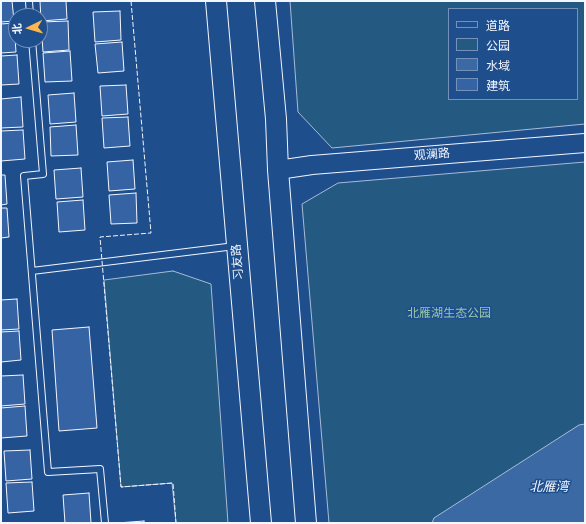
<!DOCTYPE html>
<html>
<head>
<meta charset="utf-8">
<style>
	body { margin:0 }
	#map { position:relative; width:586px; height:524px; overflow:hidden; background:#1f4e8c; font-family:Arial,"Noto Sans SC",sans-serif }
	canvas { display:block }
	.frame { position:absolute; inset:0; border:2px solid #f2f6ff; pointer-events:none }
	.legend { position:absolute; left:448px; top:8px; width:130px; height:92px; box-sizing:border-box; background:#1f4e8c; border:1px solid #7391ba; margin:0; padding:5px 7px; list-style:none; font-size:12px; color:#f2f6ff }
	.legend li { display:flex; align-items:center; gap:8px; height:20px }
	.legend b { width:20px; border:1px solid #7391ba }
	.north { position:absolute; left:8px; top:8px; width:40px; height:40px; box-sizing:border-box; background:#1f4e8c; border:1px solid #7391ba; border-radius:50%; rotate:265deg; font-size:11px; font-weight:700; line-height:16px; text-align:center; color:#f2f6ff }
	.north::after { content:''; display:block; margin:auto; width:14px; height:18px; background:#ffb74d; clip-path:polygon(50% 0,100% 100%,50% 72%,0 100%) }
</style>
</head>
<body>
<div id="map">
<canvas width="586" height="524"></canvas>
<div class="frame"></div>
<ul class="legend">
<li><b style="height:5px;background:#1f4e8c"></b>道路</li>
<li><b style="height:11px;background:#245a82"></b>公园</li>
<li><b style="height:11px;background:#3b69a3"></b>水域</li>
<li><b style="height:11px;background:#3563a3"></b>建筑</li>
</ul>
<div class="north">北</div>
</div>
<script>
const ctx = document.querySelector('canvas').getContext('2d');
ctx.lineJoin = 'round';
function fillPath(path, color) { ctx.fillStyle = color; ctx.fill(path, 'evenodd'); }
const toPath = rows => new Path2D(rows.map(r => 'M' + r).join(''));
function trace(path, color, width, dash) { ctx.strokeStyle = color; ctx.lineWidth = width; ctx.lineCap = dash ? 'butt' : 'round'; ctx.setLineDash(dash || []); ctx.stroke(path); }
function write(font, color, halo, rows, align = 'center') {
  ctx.font = font + ' Arial,"Noto Sans SC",sans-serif'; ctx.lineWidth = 3; ctx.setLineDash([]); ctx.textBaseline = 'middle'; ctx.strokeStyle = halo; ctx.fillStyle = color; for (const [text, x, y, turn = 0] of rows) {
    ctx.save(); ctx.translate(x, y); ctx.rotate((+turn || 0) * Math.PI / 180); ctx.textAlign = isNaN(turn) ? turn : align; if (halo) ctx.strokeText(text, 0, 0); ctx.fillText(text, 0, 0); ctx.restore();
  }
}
const green = toPath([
	[290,1,585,1,585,124,332,148,298,112,290,1],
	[449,9,577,9,577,99,449,99,449,9],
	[585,162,585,523,329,523,302,204,338,183,585,162],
	[173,271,211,284,228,523,176,523,172,483,121,487,104,280,173,271]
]);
fillPath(green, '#245a82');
trace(green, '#a8bbd7', 1);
const water = toPath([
	[585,424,585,523,432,523,434,518,579,425,585,424]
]);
fillPath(water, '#3b69a3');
trace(water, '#a8bbd7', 1);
const building = toPath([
	[1,1,12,1,14,21,1,22,1,1],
	[40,1,66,1,67,19,41,21,40,1],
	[120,11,121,40,95,42,93,12,120,11],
	[68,21,69,50,43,52,41,22,68,21],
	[14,23,16,52,1,53,1,24,14,23],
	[122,42,124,71,98,73,95,44,122,42],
	[70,51,72,81,45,82,43,53,70,51],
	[17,55,19,84,1,85,1,56,17,55],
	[126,85,128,114,102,116,100,86,126,85],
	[74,93,76,122,50,124,48,95,74,93],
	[21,97,23,127,1,128,1,99,21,97],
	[128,117,130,146,104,148,102,118,128,117],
	[76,125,78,155,51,156,50,127,76,125],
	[23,130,25,159,1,161,1,131,23,130],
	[133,160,135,189,109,191,107,162,133,160],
	[81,168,83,197,56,199,54,170,81,168],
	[1,175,5,175,7,204,1,205,1,175],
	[136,193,137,223,111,224,109,195,136,193],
	[83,200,85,230,59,232,57,202,83,200],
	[1,208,7,208,9,237,1,238,1,208],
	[17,299,19,329,1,330,1,300,17,299],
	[89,327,97,428,59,431,52,330,89,327],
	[19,331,21,360,1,362,1,332,19,331],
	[23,375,25,404,1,406,1,376,23,375],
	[25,406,27,436,1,438,1,408,25,406],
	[30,450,32,479,6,481,4,451,30,450],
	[32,482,34,511,8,513,6,483,32,482],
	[89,493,91,523,65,523,63,495,89,493],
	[144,521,144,523,117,523,144,521]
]);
fillPath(building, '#3563a3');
trace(building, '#f2f6ff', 1);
const lane = toPath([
	[29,1,30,16],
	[32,40,43,174,24,176,48,472,100,469,105,523],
	[32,271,235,246]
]);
const secondary = toPath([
	[278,170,312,165,585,143]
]);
const primary = toPath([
	[216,1,261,523],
	[265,1,276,119,278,170,306,523]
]);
trace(lane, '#f2f6ff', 8);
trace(secondary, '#f2f6ff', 20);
trace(primary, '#f2f6ff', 22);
trace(lane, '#1f4e8c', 6);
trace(secondary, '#1f4e8c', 18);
trace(primary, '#1f4e8c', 20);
trace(toPath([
	[131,1,151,233,100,237,121,487,173,483,176,523]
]), '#f2f6ff', 1, [5, 2]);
write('12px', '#f2f6ff', '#1f4e8c', [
	["观澜路",432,155,-5],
	["习友路",238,262,-95]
]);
write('12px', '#97c8a6', '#1f4e8c', [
	["北雁湖生态公园",449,314]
]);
write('italic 13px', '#f2f6ff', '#1f4e8c', [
	["北雁湾",549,487]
]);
</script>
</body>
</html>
